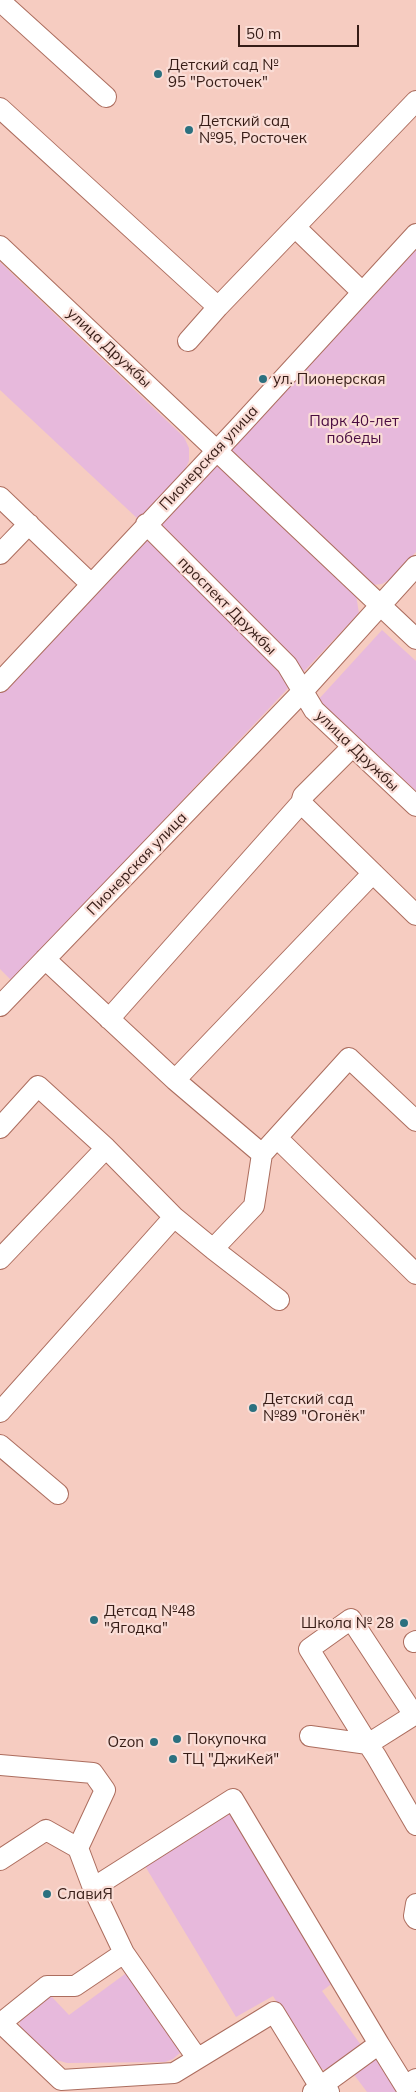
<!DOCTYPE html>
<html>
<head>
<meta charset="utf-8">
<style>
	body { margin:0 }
	#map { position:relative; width:416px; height:2092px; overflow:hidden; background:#f6ccc1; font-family:Mulish,sans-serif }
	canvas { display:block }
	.scale { position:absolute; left:238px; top:25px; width:121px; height:22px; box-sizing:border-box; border:2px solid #361c16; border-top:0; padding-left:6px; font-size:15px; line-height:18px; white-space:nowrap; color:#361c16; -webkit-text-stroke:4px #faddd6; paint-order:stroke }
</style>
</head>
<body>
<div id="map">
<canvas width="416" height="2092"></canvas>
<div class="scale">50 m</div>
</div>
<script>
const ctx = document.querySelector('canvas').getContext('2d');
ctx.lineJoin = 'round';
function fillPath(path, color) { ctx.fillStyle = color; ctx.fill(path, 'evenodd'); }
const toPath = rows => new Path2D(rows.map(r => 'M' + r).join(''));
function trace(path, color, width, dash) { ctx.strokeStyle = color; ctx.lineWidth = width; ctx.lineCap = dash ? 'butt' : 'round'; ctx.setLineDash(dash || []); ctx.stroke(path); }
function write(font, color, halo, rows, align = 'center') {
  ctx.font = font + ' Mulish,sans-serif'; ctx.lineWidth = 4.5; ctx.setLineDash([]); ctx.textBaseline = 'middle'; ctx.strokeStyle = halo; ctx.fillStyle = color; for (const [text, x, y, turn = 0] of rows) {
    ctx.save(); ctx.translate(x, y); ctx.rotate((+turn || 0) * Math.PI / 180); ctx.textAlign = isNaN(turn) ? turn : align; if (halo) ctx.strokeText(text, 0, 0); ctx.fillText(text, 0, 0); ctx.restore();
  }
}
fillPath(toPath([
	[416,250,416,552,392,578,382,584,372,585,227,451],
	[0,262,184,437,189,448,189,461,182,476,139,520,0,390],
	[218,465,356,595,359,613,12,981,0,969,0,688,210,467],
	[382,630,416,661,416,791,318,700],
	[229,1813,239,1817,334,1982,322,1991,361,2045,357,2054,333,2068,325,2070,317,2067,273,1996,236,2017,145,1866],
	[125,1974,134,1975,182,2045,180,2053,173,2059,165,2062,67,2063,53,2059,20,2029,20,2021,44,1998,52,1997,69,2015],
	[375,2053,408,2092,367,2092,355,2076,353,2070]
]), '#e7b9dc');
const minor = toPath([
	[0,1,106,97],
	[0,108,218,307,416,101],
	[295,227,362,292],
	[0,246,416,639],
	[188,341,218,307],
	[0,497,91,584],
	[146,524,287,665,314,710,416,806],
	[0,554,29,524],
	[0,682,239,427,416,234],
	[301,803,416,915],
	[45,959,175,1080,262,1154],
	[0,1006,303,691,416,566],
	[109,1019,301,803,303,796,352,747],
	[175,1080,373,873],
	[0,1128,38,1086,106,1148,174,1217,213,1249,254,1206,262,1154,349,1058,416,1121],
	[277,1138,416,1274],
	[213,1249,279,1300],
	[0,1259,106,1148],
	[0,1412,174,1217],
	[0,1445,58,1494],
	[414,1642,416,1641],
	[310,1736,368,1744,414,1715,351,1619,309,1649,368,1744,376,1756,416,1825],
	[0,1765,93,1773,105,1790,78,1848],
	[0,1860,46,1830,78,1848,93,1888,124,1953,197,2058],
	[93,1888,233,1799,379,2044,313,2092],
	[416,1904,414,1916,416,1919],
	[0,2022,61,2080,174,2073,274,2012,320,2087,329,2092],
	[1,2023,47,1986,75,1986,124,1953],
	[379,2044,405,2086,416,2079]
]);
trace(minor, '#ac6d5e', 22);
trace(minor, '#fff', 20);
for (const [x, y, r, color] of [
	[158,74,5,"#2b707f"],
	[189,130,5,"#2b707f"],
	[263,379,5,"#2b707f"],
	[253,1408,5,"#2b707f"],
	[94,1620,5,"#2b707f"],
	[404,1623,5,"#2b707f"],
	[177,1739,5,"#2b707f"],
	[154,1742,5,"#2b707f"],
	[173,1759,5,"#2b707f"],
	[47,1894,5,"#2b707f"]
]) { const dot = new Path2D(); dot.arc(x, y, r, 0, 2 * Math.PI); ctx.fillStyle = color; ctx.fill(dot); trace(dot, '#faddd6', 2); }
write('15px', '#361c16', '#faddd6', [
	["Детский сад №",168,65],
	["95 \"Росточек\"",168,82],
	["Детский сад",199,121],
	["№95, Росточек",199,138],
	["ул. Пионерская",273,379],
	["Детский сад",263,1399],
	["№89 \"Огонёк\"",263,1416],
	["Детсад №48",104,1611],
	["\"Ягодка\"",104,1628],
	["Школа № 28",394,1623,"right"],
	["Покупочка",187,1739],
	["Ozon",144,1742,"right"],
	["ТЦ \"ДжиКей\"",183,1759],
	["СлавиЯ",57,1894]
], 'left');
write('15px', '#361c16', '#faddd6', [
	["улица Дружбы",109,348,43],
	["Пионерская улица",209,458,-47],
	["проспект Дружбы",227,606,45],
	["улица Дружбы",357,751,44],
	["Пионерская улица",137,864,-46]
]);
write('15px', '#490b40', '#faddd6', [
	["Парк 40-лет",354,421],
	["победы",354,438]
]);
</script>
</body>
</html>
